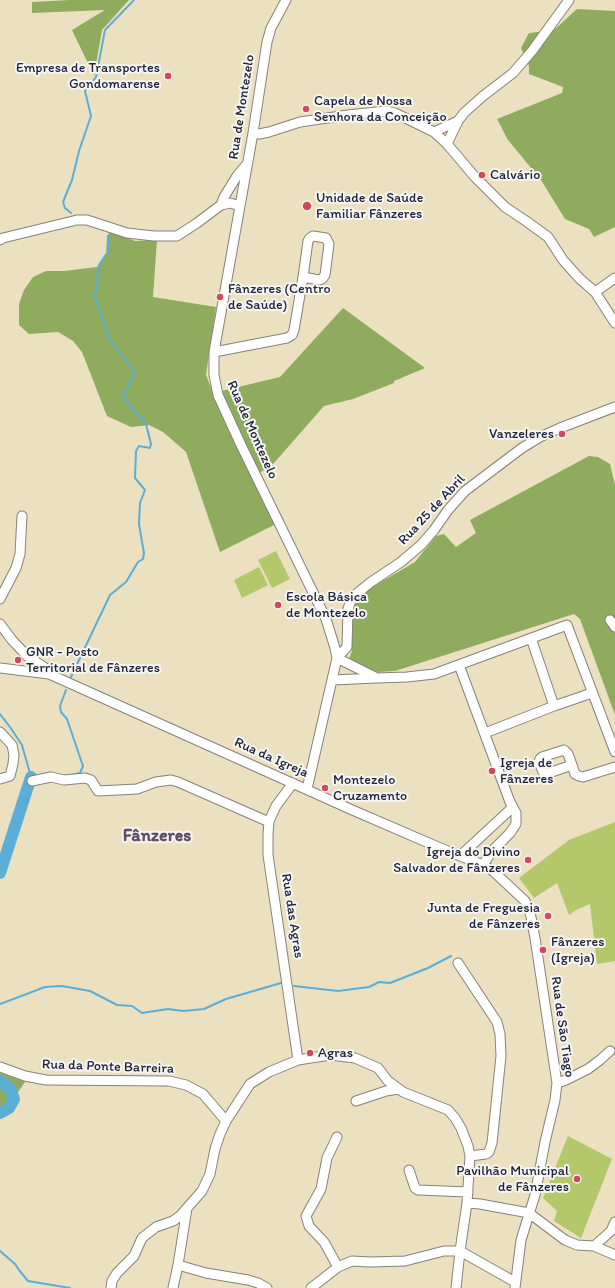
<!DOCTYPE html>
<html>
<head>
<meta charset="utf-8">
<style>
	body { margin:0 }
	canvas { display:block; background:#ebe0bf }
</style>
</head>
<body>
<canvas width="615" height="1288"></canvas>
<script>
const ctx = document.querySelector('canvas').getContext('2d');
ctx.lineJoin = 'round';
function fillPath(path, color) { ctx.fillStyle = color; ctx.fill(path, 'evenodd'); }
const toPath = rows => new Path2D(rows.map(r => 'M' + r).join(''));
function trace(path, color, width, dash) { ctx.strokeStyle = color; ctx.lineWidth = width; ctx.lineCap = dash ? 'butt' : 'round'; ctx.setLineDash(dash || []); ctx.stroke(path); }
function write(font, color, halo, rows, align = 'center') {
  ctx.font = font + ' Itim,sans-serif'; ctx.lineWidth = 4; ctx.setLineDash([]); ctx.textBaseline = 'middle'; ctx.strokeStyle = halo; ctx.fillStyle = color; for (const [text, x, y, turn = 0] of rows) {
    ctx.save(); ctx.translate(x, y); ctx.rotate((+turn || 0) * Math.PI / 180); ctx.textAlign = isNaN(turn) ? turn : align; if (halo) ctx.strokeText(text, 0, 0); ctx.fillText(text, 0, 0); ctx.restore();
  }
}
fillPath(toPath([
	[276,551,290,579,272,588,258,560],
	[259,567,268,585,242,598,234,580],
	[615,822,615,961,597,964,590,904,576,910,569,915,557,883,534,898,519,878,569,840],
	[568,1136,612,1159,581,1238,554,1221,557,1211,543,1198]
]), '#b4c76a');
fillPath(toPath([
	[70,0,129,0,102,30,94,76,72,30,105,10,32,13,32,2],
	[577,9,615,11,615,227,594,237,589,229,565,219,541,180,508,140,497,119,562,93,563,87,529,74,529,66,521,48,529,33,554,30],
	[111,231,135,241,157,240,153,297,216,307,206,375,213,393,280,377,343,308,425,368,394,381,394,383,353,399,324,406,274,463,258,474,284,520,220,552,186,452,163,432,149,425,131,427,107,416,82,352,73,341,58,332,29,334,19,325,19,304,24,290,33,277,46,271,64,271,97,267,106,255,107,236],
	[589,456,598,457,610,464,615,485,615,715,580,619,574,614,395,671,378,672,362,667,349,659,352,651,351,624,355,601,364,592,415,562,436,536,444,534,456,547,476,533,470,520],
	[0,1072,25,1082,12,1101,0,1111]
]), '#8fac5e');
trace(toPath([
	[71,213,65,208,63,202,72,180,79,151,91,116,85,91,96,77,105,30,134,0],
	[70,679,110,595,126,582,138,562,143,559,144,553,139,524,140,503,145,490,135,478,136,451,139,446,150,448,151,444,146,424,132,409,123,396,135,372,110,340,95,296,99,265,109,250,108,236],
	[66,690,60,706,61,712,67,719,83,766,80,773,71,775],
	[0,714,10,727,22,745,31,777,35,776],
	[294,986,338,991,369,987,379,982,390,983,428,968,451,956],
	[0,1004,45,987,62,986,90,991,117,1005,132,1006,142,1013,168,1009,183,1011,204,1009,226,999,281,983],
	[0,1251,15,1264,19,1270,28,1281,70,1288]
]), '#5bafd6', 2);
trace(toPath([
	[0,873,31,777],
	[0,1081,10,1089,14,1099,9,1108,0,1113]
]), '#5bafd6', 12);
const minor = toPath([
	[286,0,271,28,267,42,253,133,214,352,214,375,218,395,241,445,326,619,335,648,337,658,307,789],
	[434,132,458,121],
	[253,133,259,134,269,132,300,122,348,115,386,111,395,113,434,132,447,144,475,177,505,207,526,221,548,237,563,260,579,278,595,292,615,323],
	[447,144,458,121,464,113,483,96,513,73,532,51,569,0],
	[221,205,224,197,237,176,247,164],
	[313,236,326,238,329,244,325,275,322,279,319,280,303,277,308,241,310,238,313,236],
	[0,240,3,238,77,220,87,220,127,233,154,236,177,236,197,223,221,205,230,203,240,206],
	[595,292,615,278],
	[214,352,287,338,292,335,294,330,303,277],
	[0,599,16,568,20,554,22,516],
	[610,620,615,627],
	[0,624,12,640,27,656,44,667,49,674],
	[531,638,554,706],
	[337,658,347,647,348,609,351,600,355,595,371,582,401,562,421,545,434,530,448,510,465,491,522,448,540,437,560,428,615,407],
	[459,665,510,802,516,813,516,824,510,833,492,851,483,865],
	[0,668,49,674,350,809,438,847,483,865,493,871,525,901,530,912,535,938,557,1083,555,1100,545,1142,535,1195,521,1240,515,1288],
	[377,678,407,677,434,674,567,625,615,752],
	[332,680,377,678,337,658],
	[0,732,12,745,14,755,13,764,10,776,0,779],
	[485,733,554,706,592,693],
	[572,765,546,774,543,772,539,762,540,759,542,757,564,750,568,754,572,765,575,774,579,776,583,777,615,767],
	[32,781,51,777,64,780,85,778,91,780,98,791,137,789,156,782,171,780,178,782,269,822],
	[293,783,276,806,269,821,268,835,268,855,298,1060],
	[460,856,513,807],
	[458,963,497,1022,500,1034,501,1056,492,1143,489,1152,486,1154,470,1156],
	[0,1067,25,1076,46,1080,169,1081,186,1085,203,1094,226,1121],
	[557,1083,566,1080,588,1069,600,1060,610,1051],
	[356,1101,386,1091,399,1089],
	[337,1137,327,1158,321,1189,306,1216,309,1226,324,1242,338,1267],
	[409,1170,415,1188,418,1190,468,1192],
	[467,1203,480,1204,529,1213,565,1240,577,1245,594,1246,615,1255],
	[594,1246,611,1231,615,1222],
	[178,1265,206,1273,248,1280,258,1283,267,1288],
	[111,1288,112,1281,117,1273,134,1256,142,1238,156,1227,173,1221,180,1216,202,1191,210,1174,215,1149,220,1134,226,1121,250,1084,269,1072,298,1060,330,1055,355,1058,378,1068,388,1081,403,1092,448,1110,455,1118,461,1128,468,1146,470,1156,467,1203,460,1251,456,1288],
	[173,1288,178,1265,187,1208],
	[311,1288,338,1267,352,1261,370,1262,405,1261,444,1251,460,1251,515,1282]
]);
trace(minor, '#86817d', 11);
trace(minor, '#fff', 9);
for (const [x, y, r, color] of [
	[168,76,4,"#d1495b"],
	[306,109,4,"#d1495b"],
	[482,175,4,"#d1495b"],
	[307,206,5,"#d1495b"],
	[220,297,4,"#d1495b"],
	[562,434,4,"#d1495b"],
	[278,605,4,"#d1495b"],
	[18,660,4,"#d1495b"],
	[492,771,4,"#d1495b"],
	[325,788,4,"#d1495b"],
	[528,860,4,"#d1495b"],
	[548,916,4,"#d1495b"],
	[543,950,4,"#d1495b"],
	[310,1053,4,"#d1495b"],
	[577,1179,4,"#d1495b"]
]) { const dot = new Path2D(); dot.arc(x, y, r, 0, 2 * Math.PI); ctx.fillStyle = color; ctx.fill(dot); trace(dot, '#f6f6f2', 1.5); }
write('14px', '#22223b', '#f6f6f2', [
	["Empresa de Transportes",160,68,"right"],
	["Gondomarense",160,84,"right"],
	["Capela de Nossa",314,101],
	["Senhora da Conceição",314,117],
	["Calvário",490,175],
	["Unidade de Saúde",316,198],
	["Familiar Fânzeres",316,214],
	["Fânzeres (Centro",228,289],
	["de Saúde)",228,305],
	["Vanzeleres",554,434,"right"],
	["Escola Básica",286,597],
	["de Montezelo",286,613],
	["GNR - Posto",26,652],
	["Territorial de Fânzeres",26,668],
	["Igreja de",500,763],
	["Fânzeres",500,779],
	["Montezelo",333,780],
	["Cruzamento",333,796],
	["Igreja do Divino",520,852,"right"],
	["Salvador de Fânzeres",520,868,"right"],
	["Junta de Freguesia",540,908,"right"],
	["de Fânzeres",540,924,"right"],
	["Fânzeres",551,942],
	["(Igreja)",551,958],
	["Agras",318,1053],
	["Pavilhão Municipal",569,1171,"right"],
	["de Fânzeres",569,1187,"right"]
], 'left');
write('14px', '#22223b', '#f6f6f2', [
	["Rua de Montezelo",242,107,-81],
	["Rua de Montezelo",252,430,66],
	["Rua 25 de Abril",432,510,-47],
	["Rua da Igreja",271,758,24],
	["Rua das Agras",292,916,81],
	["Rua de São Tiago",562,1027,82],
	["Rua da Ponte Barreira",108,1067,2]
]);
write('bold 18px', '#644e66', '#f6f6f2', [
	["Fânzeres",157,836]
]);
</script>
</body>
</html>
